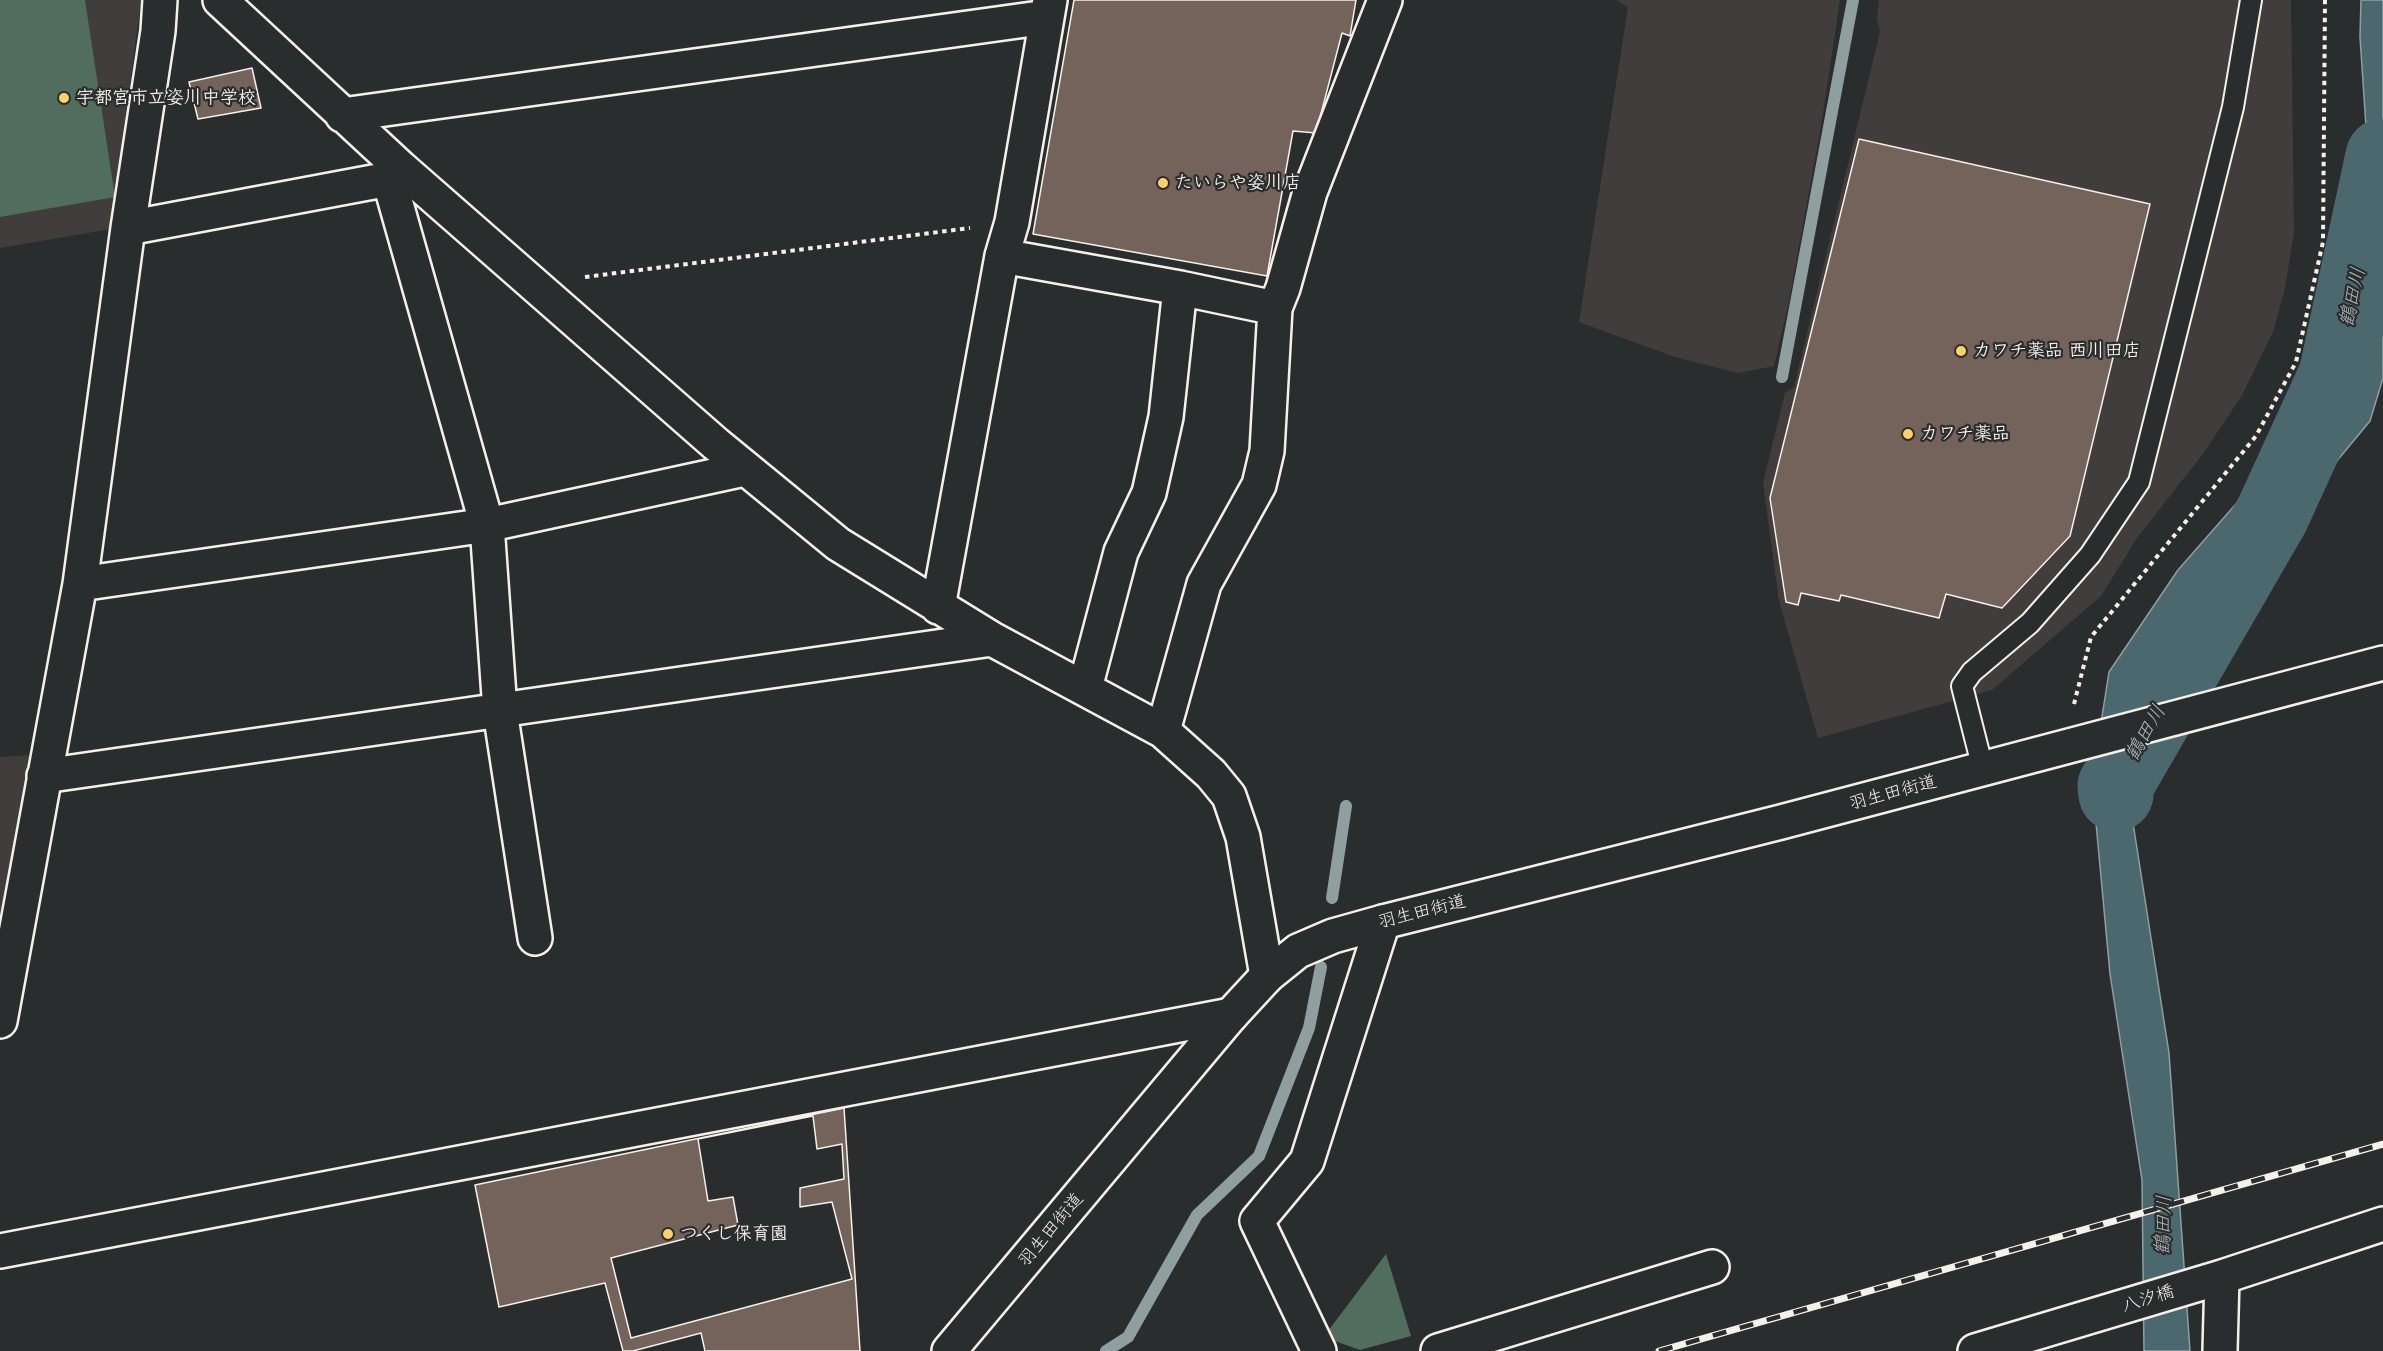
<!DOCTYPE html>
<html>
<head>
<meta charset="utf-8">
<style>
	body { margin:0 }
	canvas { display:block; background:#2a2d2e }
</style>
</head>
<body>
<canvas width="2383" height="1351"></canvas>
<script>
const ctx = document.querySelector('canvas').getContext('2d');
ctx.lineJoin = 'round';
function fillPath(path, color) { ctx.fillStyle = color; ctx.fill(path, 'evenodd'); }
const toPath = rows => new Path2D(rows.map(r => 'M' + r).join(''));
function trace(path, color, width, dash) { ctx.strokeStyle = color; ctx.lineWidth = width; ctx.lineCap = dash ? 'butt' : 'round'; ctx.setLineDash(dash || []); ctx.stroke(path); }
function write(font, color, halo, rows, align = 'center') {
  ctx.font = font + ' "Playpen Sans","Klee One",sans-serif'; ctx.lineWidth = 4.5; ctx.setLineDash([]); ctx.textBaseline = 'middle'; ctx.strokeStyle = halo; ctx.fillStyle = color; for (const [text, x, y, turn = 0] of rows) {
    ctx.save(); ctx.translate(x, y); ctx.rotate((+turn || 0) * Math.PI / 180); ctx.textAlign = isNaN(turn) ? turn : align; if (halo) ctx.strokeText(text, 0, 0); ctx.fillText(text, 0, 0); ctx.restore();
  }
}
fillPath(toPath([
	[0,0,141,0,111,229,0,248],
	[1616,0,1840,0,1821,126,1788,306,1774,366,1738,373,1675,357,1579,322,1628,7],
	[1879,0,2291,0,2294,233,2285,288,2273,332,2241,397,2202,455,2137,538,2101,596,1992,690,1818,738,1779,601,1763,483,1785,393,1794,387,1880,32,1877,18],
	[31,755,0,953,0,757]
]), '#403d3c');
fillPath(toPath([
	[0,0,85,0,115,197,0,217],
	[1386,1254,1411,1336,1360,1350,1332,1340,1328,1331]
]), '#516d5d');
const water = toPath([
	[2361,0,2383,0,2383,378,2370,421,2302,503,2197,616,2128,791,2169,1053,2190,1351,2144,1351,2142,1180,2110,974,2092,780,2109,672,2178,570,2242,497,2301,408,2360,302,2374,245,2360,37,2361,0]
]);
fillPath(water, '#4b686e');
trace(water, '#8f9f9f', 1.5);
trace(toPath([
	[1782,377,1853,0],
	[1332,898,1346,806],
	[1106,1351,1128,1337,1197,1215,1259,1156,1309,1028,1321,967]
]), '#8f9f9f', 12);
trace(toPath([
	[2116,794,2115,786,2272,515,2336,375,2383,156]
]), '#4b686e', 75);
const building = toPath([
	[1074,0,1356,0,1350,36,1342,33,1316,133,1293,131,1267,276,1033,234,1074,0],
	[252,68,261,108,198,119,189,82,252,68],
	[1859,139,2150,204,2070,536,2002,608,1946,594,1939,618,1841,595,1839,601,1801,593,1798,605,1786,602,1770,498,1859,139],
	[844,1108,860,1351,705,1351,701,1333,633,1351,623,1351,605,1283,499,1307,475,1185,844,1108],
	[813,1116,817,1149,842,1144,844,1179,800,1188,800,1207,832,1202,852,1279,631,1338,611,1258,738,1225,733,1197,708,1201,698,1139,813,1116]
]);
fillPath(building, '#74635b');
trace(building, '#f4f1e8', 1.5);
const service = toPath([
	[1983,769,1962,686,1972,672,2030,623,2090,555,2139,482,2233,107,2251,0]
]);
const minor = toPath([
	[220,0,401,168,716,444,838,544,992,639,1163,731,1211,774,1229,796,1243,837,1267,976],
	[342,115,1047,17],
	[128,228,389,179,487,525,500,711,535,938],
	[1002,256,1180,288,1275,308],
	[80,584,487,525,745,469],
	[938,607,1002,256,1012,222,1050,0],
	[1085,688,1121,552,1149,493,1166,417,1180,288],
	[1163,731,1204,584,1259,485,1267,451,1275,308,1283,288,1310,192,1385,0],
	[44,776,992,639],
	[0,1021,80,584,128,228,158,31,160,0],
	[0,1251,1231,1015],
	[1319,1351,1257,1221,1307,1161,1383,922],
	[1438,1351,1712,1267],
	[1975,1351,2222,1277,2383,1224],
	[2220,1351,2222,1277]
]);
const secondary = toPath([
	[949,1351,1231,1015,1267,976,1298,951,1333,936,1383,922,1781,822,2383,663]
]);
trace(service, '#f4f1e8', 24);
trace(minor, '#f4f1e8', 38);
trace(secondary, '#f4f1e8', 38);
trace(toPath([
	[585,277,970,228],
	[2074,704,2091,637,2256,436,2296,362,2323,242,2325,0]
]), '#f4f1e8', 4, [4.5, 4.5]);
trace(service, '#2a2d2e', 20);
trace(minor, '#2a2d2e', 33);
trace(secondary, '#2a2d2e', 33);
const rail = toPath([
	[1659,1351,2383,1144]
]);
trace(rail, '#f4f1e8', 7);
trace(rail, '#2a2d2e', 4.5, [14]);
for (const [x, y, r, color] of [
	[64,98,6,"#ffd166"],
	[1163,183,6,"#ffd166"],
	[1961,351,6,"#ffd166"],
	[1908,434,6,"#ffd166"],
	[668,1234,6,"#ffd166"]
]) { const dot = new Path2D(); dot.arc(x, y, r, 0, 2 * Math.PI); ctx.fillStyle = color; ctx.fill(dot); trace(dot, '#2a2d2e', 2); }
write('bold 18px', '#f4f1e8', '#2a2d2e', [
	["宇都宮市立姿川中学校",76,98],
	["たいらや姿川店",1175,183],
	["カワチ薬品 西川田店",1973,351],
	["カワチ薬品",1920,434],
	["つくし保育園",680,1234]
], 'left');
write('18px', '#f4f1e8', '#2a2d2e', [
	["羽生田街道",1893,793,-15],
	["羽生田街道",1422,912,-14],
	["羽生田街道",1051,1230,-50],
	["八汐橋",2148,1299,-17]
]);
write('italic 20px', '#b0bab7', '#2a2d2e', [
	["鶴田川",2353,297,-78],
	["鶴田川",2146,733,-60],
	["鶴田川",2164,1225,-88]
]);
</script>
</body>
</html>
